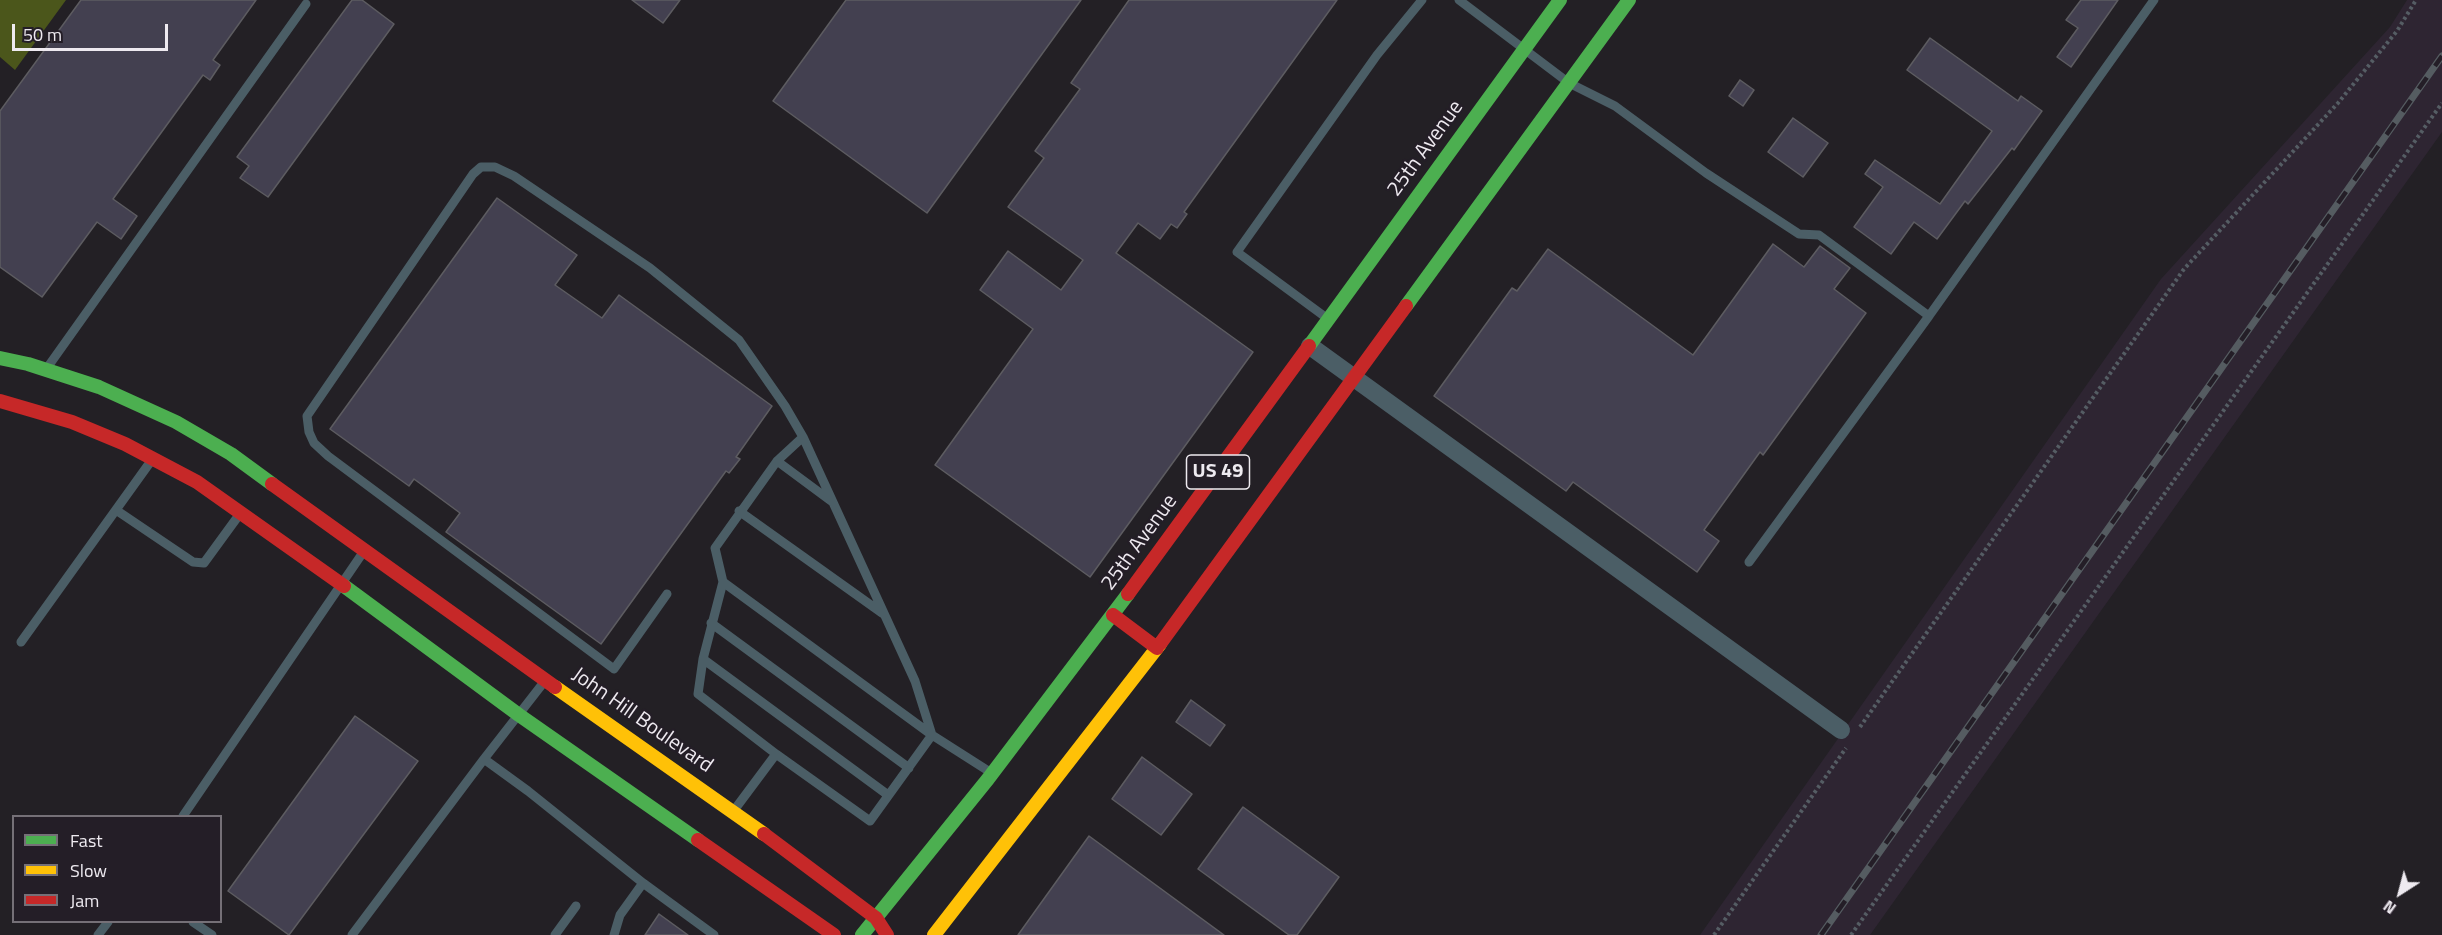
<!DOCTYPE html>
<html>
<head>
<meta charset="utf-8">
<style>
	body { margin:0 }
	#map { position:relative; width:2442px; height:935px; overflow:hidden; background:#232025; font-family:"Titillium Web",sans-serif }
	canvas { display:block }
	.legend { position:absolute; left:12px; top:815px; width:210px; height:108px; box-sizing:border-box; background:#241e27; border:2px solid #757077; margin:0; padding:8px 10px; list-style:none; font-size:18px; color:#eeeaf0 }
	.legend li { display:flex; align-items:center; gap:12px; height:30px }
	.legend b { width:30px; border:2px solid #757077 }
	.north { position:absolute; left:2370px; top:863px; width:60px; height:60px; -webkit-text-stroke:4px #241e27; paint-order:stroke; rotate:216deg; font-size:16px; font-weight:700; line-height:24px; text-align:center; color:#eeeaf0 }
	.north::after { content:''; display:block; margin:auto; width:21px; height:27px; background:#eeeaf0; clip-path:polygon(50% 0,100% 100%,50% 72%,0 100%) }
	.scale { position:absolute; left:12px; top:24px; width:156px; height:27px; box-sizing:border-box; border:3px solid #eeeaf0; border-top:0; padding-left:8px; font-size:18px; line-height:21px; white-space:nowrap; color:#eeeaf0; -webkit-text-stroke:4px #241e27; paint-order:stroke }
</style>
</head>
<body>
<div id="map">
<canvas width="2442" height="935"></canvas>
<ul class="legend">
<li><b style="height:8px;background:#4caf50"></b>Fast</li>
<li><b style="height:8px;background:#ffc107"></b>Slow</li>
<li><b style="height:8px;background:#c62828"></b>Jam</li>
</ul>
<div class="north">N</div>
<div class="scale">50 m</div>
</div>
<script>
const ctx = document.querySelector('canvas').getContext('2d');
ctx.lineJoin = 'round';
function fillPath(path, color) { ctx.fillStyle = color; ctx.fill(path, 'evenodd'); }
const toPath = rows => new Path2D(rows.map(r => 'M' + r).join(''));
function trace(path, color, width, dash) { ctx.strokeStyle = color; ctx.lineWidth = width; ctx.lineCap = dash ? 'butt' : 'round'; ctx.setLineDash(dash || []); ctx.stroke(path); }
function write(font, color, halo, rows, align = 'center') {
  ctx.font = font + ' "Titillium Web",sans-serif'; ctx.lineWidth = 4.5; ctx.setLineDash([]); ctx.textBaseline = 'middle'; ctx.strokeStyle = halo; ctx.fillStyle = color; for (const [text, x, y, turn = 0] of rows) {
    ctx.save(); ctx.translate(x, y); ctx.rotate((+turn || 0) * Math.PI / 180); ctx.textAlign = isNaN(turn) ? turn : align; if (halo) ctx.strokeText(text, 0, 0); ctx.fillText(text, 0, 0); ctx.restore();
  }
}
fillPath(toPath([
	[2407,0,2442,0,2442,132,1870,935,1700,935,2161,279,2390,27]
]), '#2e2532');
fillPath(toPath([
	[0,0,66,0,15,70,0,57]
]), '#4b561b');
const building = toPath([
	[81,0,256,0,213,60,220,65,210,80,203,75,113,199,137,216,121,239,97,222,42,297,0,267,0,111,81,0],
	[352,0,362,0,394,24,268,197,240,178,249,166,237,157,352,0],
	[632,0,680,0,663,23,632,0],
	[846,0,1081,0,927,213,773,101,846,0],
	[1129,0,1337,0,1184,212,1187,214,1177,228,1171,224,1160,239,1138,223,1116,253,1253,352,1090,577,935,465,1033,329,980,290,1008,251,1061,290,1083,260,1008,207,1044,158,1035,151,1080,89,1071,83,1129,0],
	[2081,0,2118,0,2071,67,2057,57,2078,28,2066,20,2081,0],
	[1930,38,2018,101,2021,96,2042,111,2014,150,2012,148,1968,204,1965,201,1937,239,1914,222,1891,254,1854,227,1883,187,1865,174,1875,160,1940,204,1992,131,1907,70,1930,38],
	[1740,80,1754,90,1743,106,1729,96,1740,80],
	[1793,118,1828,143,1803,177,1768,152,1793,118],
	[497,198,577,255,555,285,602,318,619,295,772,406,736,457,740,459,729,473,726,471,601,644,446,532,460,513,414,479,409,486,330,429,497,198],
	[1773,244,1804,267,1820,246,1850,268,1834,289,1866,313,1763,455,1760,452,1704,530,1719,541,1697,572,1573,482,1566,491,1434,396,1512,288,1517,291,1548,249,1693,355,1773,244],
	[1191,700,1225,725,1210,746,1176,722,1191,700],
	[355,716,418,761,289,935,228,891,355,716],
	[1142,757,1192,794,1161,835,1112,799,1142,757],
	[1243,807,1339,877,1297,935,1289,935,1198,869,1243,807],
	[1089,836,1224,935,1018,935,1089,836],
	[659,914,688,935,645,935,659,914]
]);
fillPath(building, '#434050');
trace(building, '#5d5c61', 1.5);
trace(toPath([
	[1860,727,2184,269,2338,103,2397,31,2416,0],
	[1714,935,1846,748],
	[1851,935,2442,103]
]), '#555d64', 4, [3, 3]);
trace(toPath([
	[1459,0,1569,83,1615,106,1706,173,1799,234,1819,235,1929,316,2154,0],
	[1324,316,1237,252,1377,55,1422,0],
	[47,368,306,4],
	[777,461,831,501],
	[116,510,193,562,204,563,239,515],
	[739,511,882,613],
	[1749,562,1929,316],
	[723,582,932,735,990,772],
	[667,594,614,669,328,456,314,443,309,432,307,416,473,174,481,167,495,167,514,176,650,268,739,340,785,406,803,437,915,681,932,735,870,821,776,754,735,809],
	[711,623,909,768],
	[21,642,151,461],
	[703,659,888,795],
	[544,682,484,759,528,791,643,883,620,915,614,935],
	[776,754,698,694,703,659,723,582,715,548,777,461,803,437],
	[183,816,364,551],
	[643,883,714,935],
	[193,922,212,935],
	[98,935,108,922],
	[352,935,484,759],
	[555,935,576,906]
]), '#4b5e66', 9);
trace(toPath([
	[1310,346,1841,730]
]), '#4b5e66', 18);
trace(toPath([
	[1406,306,1629,0],
	[1309,346,1560,0],
	[0,358,28,364,99,387,176,422,231,454,272,484],
	[344,586,519,715,698,840],
	[862,935,988,779,1128,594]
]), '#4caf50', 14);
trace(toPath([
	[555,687,764,834],
	[934,935,1160,644]
]), '#ffc107', 14);
trace(toPath([
	[0,401,72,422,125,444,197,482,344,586],
	[272,484,555,687],
	[1128,594,1309,346],
	[1113,615,1157,648],
	[1160,644,1406,306],
	[764,834,876,918,887,935],
	[698,840,834,935]
]), '#c62828', 14);
const rail = toPath([
	[1821,935,2442,56]
]);
trace(rail, '#555c61', 7);
trace(rail, '#241e27', 4.5, [14]);
for (const [x, y, w] of [
	[1218,472,63]
]) { const box = new Path2D(); box.roundRect(x - w / 2, y - 17, w, 34, 4.5); ctx.fillStyle = '#241e27'; ctx.fill(box); trace(box, '#eeeaf0', 1.5); }
write('bold 20px', '#eeeaf0', null, [
	["US 49",1218,472]
]);
write('21px', '#eeeaf0', '#241e27', [
	["25th Avenue",1426,149,-54],
	["25th Avenue",1140,543,-54],
	["John Hill Boulevard",642,721,35]
]);
</script>
</body>
</html>
